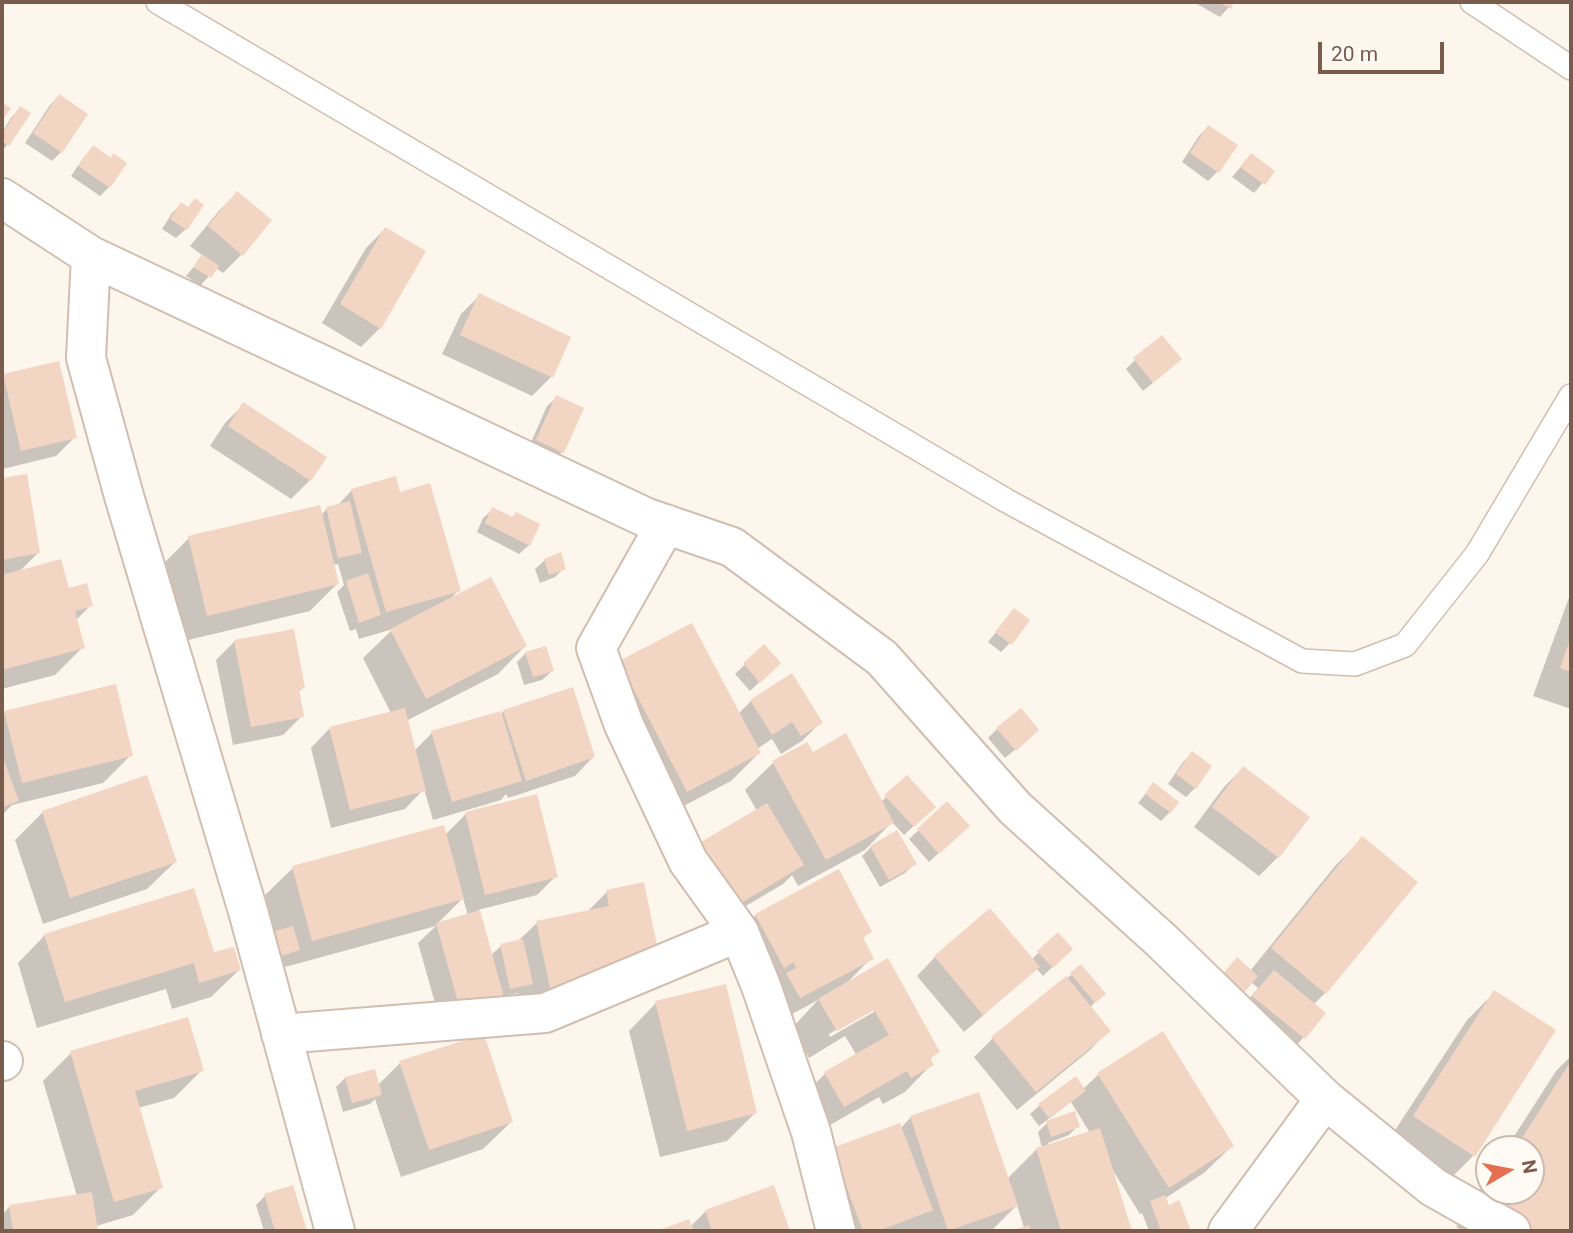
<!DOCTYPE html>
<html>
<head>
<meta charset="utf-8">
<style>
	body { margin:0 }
	#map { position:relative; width:1573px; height:1233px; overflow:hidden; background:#fdf6ec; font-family:Roboto,sans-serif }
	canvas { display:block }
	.frame { position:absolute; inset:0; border:4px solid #7a5c4d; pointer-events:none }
	.north { position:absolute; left:1475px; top:1135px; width:70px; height:70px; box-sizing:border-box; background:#fffaf3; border:2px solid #cabbb1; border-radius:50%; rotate:80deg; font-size:19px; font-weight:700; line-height:28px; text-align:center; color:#7a5c4d }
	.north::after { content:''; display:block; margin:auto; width:24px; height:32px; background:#e76f51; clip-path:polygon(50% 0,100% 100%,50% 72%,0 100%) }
	.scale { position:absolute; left:1318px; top:42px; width:126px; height:32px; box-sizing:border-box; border:4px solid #7a5c4d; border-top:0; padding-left:9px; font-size:21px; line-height:24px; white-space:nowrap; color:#7a5c4d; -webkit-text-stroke:5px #fffaf3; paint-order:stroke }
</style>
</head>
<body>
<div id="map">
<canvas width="1573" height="1233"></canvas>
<div class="frame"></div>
<div class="north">N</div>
<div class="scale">20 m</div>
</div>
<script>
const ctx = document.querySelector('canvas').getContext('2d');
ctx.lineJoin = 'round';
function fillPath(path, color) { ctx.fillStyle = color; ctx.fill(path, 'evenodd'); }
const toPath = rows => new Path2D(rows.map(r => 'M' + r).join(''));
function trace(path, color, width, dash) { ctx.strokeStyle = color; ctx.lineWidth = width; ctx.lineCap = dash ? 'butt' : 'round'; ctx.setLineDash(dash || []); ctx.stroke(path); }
fillPath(toPath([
	[1198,2,1232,2,1229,7,1220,17,1197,4],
	[59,96,61,152,52,161,25,143,50,105],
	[20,108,28,114,7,145,2,151,2,132,11,118],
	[1208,127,1217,172,1208,181,1182,162,1199,136],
	[93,148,110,159,114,155,109,187,100,196,71,176,84,157],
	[1251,155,1272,172,1254,193,1232,177],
	[237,193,241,255,223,273,216,268,200,286,186,276,203,256,190,246,218,212],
	[181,204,187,208,202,205,186,229,176,238,162,229,172,213],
	[385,229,380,328,361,347,322,323,366,248],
	[480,295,551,377,532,396,442,354,461,314],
	[1135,360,1171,368,1143,391,1126,369],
	[4,375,75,437,56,456,3,469,2,377],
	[557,397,562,452,553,461,528,449,547,406],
	[243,405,310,480,291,499,210,446,225,423],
	[25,476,38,553,19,572,67,591,91,605,75,621,83,647,55,675,2,689,2,480],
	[352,490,399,494,459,590,449,600,525,646,498,674,406,721,414,751,432,733,500,715,504,711,593,757,575,776,508,798,506,794,501,800,433,820,424,789,405,809,331,828,311,748,329,729,391,713,363,658,393,629,359,639,356,629,350,631,337,592,344,585,338,564,333,565,337,584,310,611,180,642,161,566,189,538,321,515,327,509,336,507],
	[493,509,511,518,516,514,529,545,519,554,477,532,483,518],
	[545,560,564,568,555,577,540,583,535,569],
	[1571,592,1571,709,1533,696],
	[1014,610,1010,643,1001,652,988,642],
	[235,641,304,687,298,692,302,716,283,735,233,745,216,660],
	[764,646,770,672,750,691,735,674],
	[526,653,552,671,542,680,524,685,517,662],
	[620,663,738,714,751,701,821,722,802,741,781,754,772,739,757,749,759,753,731,781,659,819],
	[5,712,131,755,103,783,12,805,2,815,2,716],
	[997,729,1028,739,1005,758,988,738],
	[1192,753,1195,788,1186,797,1168,784,1183,762],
	[812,754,881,802,907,777,934,807,904,835,892,822,865,850,798,886,792,875,783,884,714,925,757,811,745,790,773,763],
	[1243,768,1308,818,1278,857,1259,876,1194,827,1224,787],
	[1153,785,1170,812,1161,821,1138,803],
	[947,804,958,835,929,862,909,839],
	[43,812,175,862,147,889,43,924,15,840],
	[467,813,556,876,537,895,478,910,490,956,501,946,518,941,537,923,586,913,607,892,659,964,522,1014,518,993,502,997,443,1031,418,943,436,926,285,967,283,961,259,968,275,933,265,895,293,868,445,835],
	[463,898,468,916,436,925],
	[897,833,914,864,905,873,880,887,862,856,871,847],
	[1363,838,1325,993,1313,1005,1324,1013,1303,1038,1285,1057,1235,1016,1258,988,1251,982,1250,971,1335,866],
	[756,915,870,931,862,939,871,958,848,982,938,1051,929,1060,932,1064,905,1092,883,1104,879,1097,816,1133,797,1101,825,1074,857,1056,845,1036,809,1058,792,1028,818,1000,772,1025,729,943],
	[874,1008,874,1012,830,1037,829,1034],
	[1058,934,1071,949,1043,976,1036,968,1018,985,964,1032,917,976,935,957,1031,960],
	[45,935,212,954,239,970,211,997,172,1009,166,989,37,1028,18,963],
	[1071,975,1104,994,1089,1008,1108,1031,1090,1050,1017,1110,974,1057,993,1038],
	[1495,992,1473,1156,1446,1183,1386,1144,1467,1020],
	[656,1003,755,1113,727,1141,660,1157,629,1031],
	[71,1053,202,1070,174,1098,138,1108,161,1187,133,1215,96,1226,96,1231,2,1231,2,1215,9,1207,77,1196,43,1081],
	[1571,1056,1571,1231,1463,1231,1456,1227,1489,1176,1489,1191,1531,1191,1531,1149,1506,1149,1556,1071],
	[400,1063,511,1122,483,1149,401,1177,375,1099,370,1104,343,1112,336,1087,345,1078,377,1086],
	[1098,1075,1232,1146,1204,1173,1164,1199,1168,1207,1178,1203,1189,1231,1149,1231,1142,1213,1140,1214,1112,1169,1130,1231,1013,1231,1024,1228,1017,1205,991,1231,912,1231,911,1229,905,1231,837,1231,814,1168,901,1128,911,1117,1007,1179,1037,1149,1042,1148,1038,1132,1047,1123,1078,1126,1069,1135,1048,1143,1049,1146,1090,1133,1071,1102,1039,1126,1030,1114,1040,1105,1083,1089],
	[773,1188,788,1231,661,1231,688,1221,690,1227,706,1211],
	[265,1196,305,1230,264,1231,256,1205]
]), '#0003');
fillPath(toPath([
	[1218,2,1234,2,1231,9],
	[59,94,88,114,62,153,33,133],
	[2,102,11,108,2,121],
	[20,106,31,113,9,146,2,141,2,134],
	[1208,125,1238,145,1219,173,1190,153],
	[93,145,111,158,113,153,127,163,110,188,78,166],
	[1251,153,1275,171,1265,185,1240,167],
	[237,191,272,220,243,256,208,226],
	[195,198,204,205,187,230,170,219,181,202,188,207],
	[385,227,426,251,381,329,340,304],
	[202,254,219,266,211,278,193,267],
	[479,293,571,337,553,378,460,335],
	[1162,335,1182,359,1153,383,1133,358],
	[59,361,77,438,21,451,3,374],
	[556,395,584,408,564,453,536,440],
	[243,402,327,457,311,481,228,426],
	[27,474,40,553,2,560,2,478],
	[396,476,400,492,430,483,461,591,386,612,351,489],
	[350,501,362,553,338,558,326,507],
	[320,505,339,584,207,616,188,536],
	[492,507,513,517,516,512,540,524,530,546,485,523],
	[561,552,566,569,549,575,544,559],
	[61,559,69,588,87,583,93,606,75,611,85,648,2,670,2,575],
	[368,573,381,615,359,623,346,581],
	[491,577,527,646,426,699,390,629],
	[1014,608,1030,620,1012,645,995,632],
	[692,623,761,753,687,792,619,661],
	[294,629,305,688,299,689,304,717,251,727,234,640],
	[1571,637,1571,672,1560,668],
	[764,644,781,663,760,683,743,663],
	[546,646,554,671,533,677,525,652],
	[792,673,823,723,801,736,792,722,772,735,750,700],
	[116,684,133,756,22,783,4,711],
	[573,687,595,757,526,781,503,710],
	[405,708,426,791,350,810,329,727],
	[1021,708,1039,730,1016,751,996,728],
	[501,711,522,781,452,802,431,731],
	[846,733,894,823,826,860,772,761,807,742,813,752],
	[1192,751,1212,766,1196,789,1176,774],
	[2,755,19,801,2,807],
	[1243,766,1310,817,1279,858,1212,807],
	[147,775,177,862,70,898,42,811],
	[907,775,936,807,914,827,884,795],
	[1153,782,1179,802,1171,813,1145,794],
	[537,794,558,877,485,895,465,812],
	[947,801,970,826,939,854,917,829],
	[767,803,804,865,733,908,696,845],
	[444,825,464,899,312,941,292,866],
	[897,830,917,864,889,880,870,846],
	[1362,836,1418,882,1326,994,1271,948],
	[839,869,872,932,863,937,874,959,800,998,786,973,796,968,794,962,784,968,755,914],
	[644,882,661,965,550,988,536,921,609,906,606,890],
	[194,888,214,952,234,947,241,970,199,983,194,963,65,1002,44,934],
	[990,908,1040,967,983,1015,934,956],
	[480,910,505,1001,461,1013,436,923],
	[293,926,300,950,268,960,261,935],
	[1058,932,1073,949,1053,968,1037,951],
	[523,939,533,984,510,989,500,944],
	[1237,957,1258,976,1243,994,1222,975],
	[888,958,940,1052,930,1058,934,1065,911,1078,907,1071,844,1107,824,1072,889,1035,874,1010,837,1031,818,999],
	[1081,964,1106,994,1095,1003,1070,973],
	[1274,970,1326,1013,1305,1039,1252,996],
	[1066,976,1111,1031,1036,1092,991,1037],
	[726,984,757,1113,687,1131,655,1001],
	[1494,990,1556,1030,1475,1157,1413,1116],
	[188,1017,204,1071,135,1091,163,1188,114,1202,70,1051],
	[1163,1031,1234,1146,1169,1188,1097,1073],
	[484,1034,513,1122,429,1150,399,1061],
	[1571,1061,1571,1231,1533,1231,1483,1199,1488,1191,1531,1191,1531,1149,1515,1149],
	[375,1069,382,1095,352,1103,345,1077],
	[1076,1076,1086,1091,1049,1118,1038,1104],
	[979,1092,1018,1206,948,1231,910,1116],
	[1075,1111,1080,1127,1051,1137,1046,1121],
	[900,1123,933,1210,878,1231,863,1231,832,1148],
	[1100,1128,1132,1231,1061,1231,1036,1148],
	[293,1185,307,1231,275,1231,264,1194],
	[774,1185,790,1231,712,1231,705,1210],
	[92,1192,98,1231,13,1231,9,1205],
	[1165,1195,1169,1205,1179,1200,1191,1231,1161,1231,1150,1201],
	[689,1219,694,1231,657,1231],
	[1029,1225,1031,1231,1010,1231]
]), '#f3d5c3');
const lane = toPath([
	[158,2,1007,501,1302,661,1355,664,1405,645,1477,554,1571,396],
	[1472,2,1571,68]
]);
const street = toPath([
	[2,198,91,256,647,518,732,547,882,658,1015,808,1162,941,1325,1099,1433,1187,1511,1231],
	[91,256,86,358,124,496,248,911,335,1231],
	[666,524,596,648,624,725,688,861,739,932,761,986,811,1132,836,1231],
	[281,1034,545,1013,739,932],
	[2,1061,3,1061],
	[1228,1231,1325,1099]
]);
trace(lane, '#d1beb0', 26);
trace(street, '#d1beb0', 42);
trace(lane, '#fff', 23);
trace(street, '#fff', 38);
</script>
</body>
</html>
